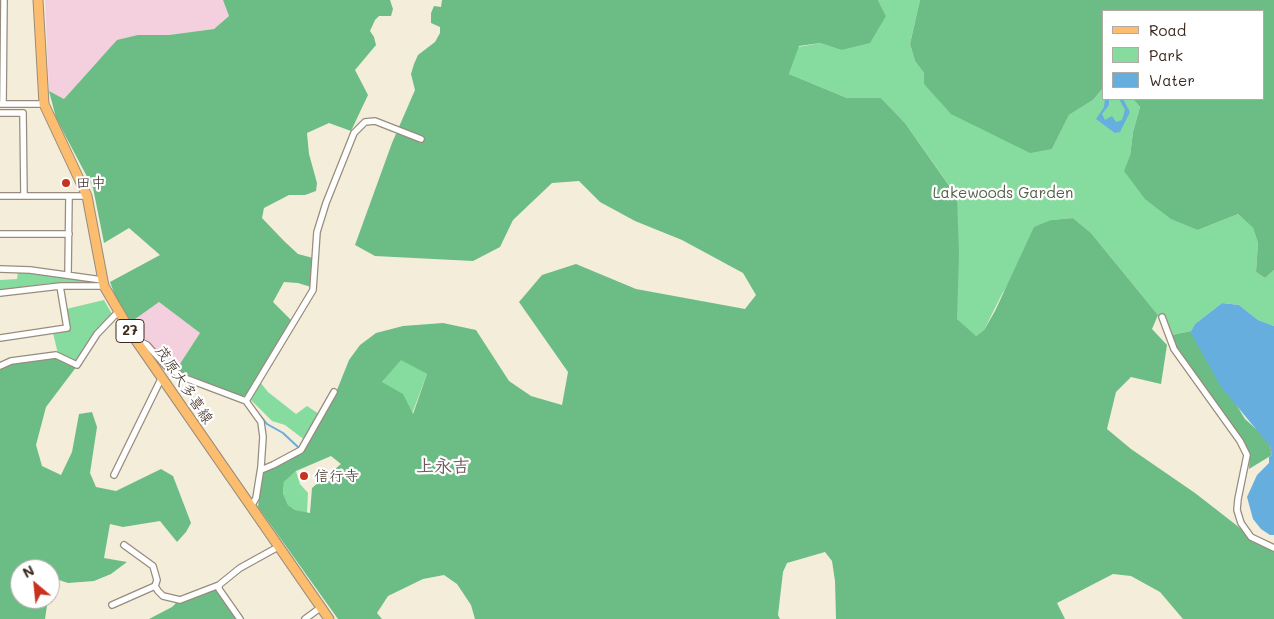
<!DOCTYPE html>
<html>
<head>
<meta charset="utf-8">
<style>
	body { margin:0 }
	#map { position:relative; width:1274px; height:619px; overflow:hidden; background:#f4edda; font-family:Mali,sans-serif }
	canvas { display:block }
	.legend { position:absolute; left:1102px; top:10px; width:162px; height:90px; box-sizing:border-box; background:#fff; border:1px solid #b1aaa5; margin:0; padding:6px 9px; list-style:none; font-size:15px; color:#3b2a1e }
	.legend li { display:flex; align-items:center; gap:10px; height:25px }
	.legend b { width:25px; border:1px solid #b1aaa5 }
	.north { position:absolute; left:10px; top:559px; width:50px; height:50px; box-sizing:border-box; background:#fff; border:1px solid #b1aaa5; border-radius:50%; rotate:332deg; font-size:14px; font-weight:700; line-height:20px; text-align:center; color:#3b2a1e }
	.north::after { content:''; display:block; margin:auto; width:18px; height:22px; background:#c8321e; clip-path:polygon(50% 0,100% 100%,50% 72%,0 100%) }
</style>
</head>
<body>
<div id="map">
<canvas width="1274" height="619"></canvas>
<ul class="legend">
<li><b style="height:6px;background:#fcbd6f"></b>Road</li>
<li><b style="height:14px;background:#86dc9f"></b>Park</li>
<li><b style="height:14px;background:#66aedd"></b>Water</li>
</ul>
<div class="north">N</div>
</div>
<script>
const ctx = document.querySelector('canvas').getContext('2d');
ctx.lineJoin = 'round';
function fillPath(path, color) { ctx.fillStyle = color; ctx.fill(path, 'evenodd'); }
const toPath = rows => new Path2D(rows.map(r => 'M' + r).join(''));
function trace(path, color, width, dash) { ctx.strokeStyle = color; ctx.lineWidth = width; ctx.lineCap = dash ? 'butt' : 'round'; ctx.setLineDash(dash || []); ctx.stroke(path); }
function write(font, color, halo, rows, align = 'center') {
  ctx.font = font + ' Mali,"Klee One",sans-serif'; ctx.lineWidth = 4.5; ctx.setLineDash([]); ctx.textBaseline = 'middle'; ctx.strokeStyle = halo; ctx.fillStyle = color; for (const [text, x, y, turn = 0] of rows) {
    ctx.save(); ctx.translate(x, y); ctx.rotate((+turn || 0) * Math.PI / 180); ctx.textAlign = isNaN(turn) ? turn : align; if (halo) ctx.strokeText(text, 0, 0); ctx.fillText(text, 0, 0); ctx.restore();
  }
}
fillPath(toPath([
	[45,0,223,0,229,16,214,29,169,35,138,35,97,62,64,99,49,91],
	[159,302,200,333,176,370,141,337,131,322]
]), '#f4cfdd');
fillPath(toPath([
	[878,0,920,0,910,44,915,61,924,73,924,84,1052,149,1069,115,1093,100,1103,88,1103,99,1133,99,1140,107,1133,132,1130,156,1198,230,1238,214,1253,228,1258,243,1256,272,1265,278,1274,270,1274,326,1258,320,1239,305,1222,303,1195,324,1191,331,1172,335,1158,315,1091,233,1073,218,1051,220,1002,294,984,330,976,336,967,331,957,319,957,197,939,171,905,123,881,98,847,98,789,74,798,47,820,43,841,50,886,16],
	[18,272,95,280,96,283,51,283,0,290,0,280,17,279],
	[104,300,112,314,77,361,58,354,53,333,69,329,66,309],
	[401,359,427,374,412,414,382,382],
	[260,382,268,392,296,414,307,406,319,414,306,441,285,425,272,421,251,400,251,396],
	[296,471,300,484,308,493,307,513,295,510,288,505,283,493,284,482]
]), '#86dc9f');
fillPath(toPath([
	[223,0,390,0,393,9,391,16,379,16,375,20,370,31,374,37,376,45,355,70,368,95,351,131,329,123,307,133,309,154,317,183,316,191,305,195,289,195,264,208,262,218,284,241,298,254,313,258,311,287,298,283,284,282,273,302,292,321,247,395,241,397,176,370,200,333,159,302,131,322,116,298,110,282,160,255,129,228,104,243,93,188,56,118,49,91,64,99,117,40,138,35,169,35,214,29,229,16],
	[442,0,878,0,886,16,870,43,841,50,820,43,799,46,789,74,847,98,881,98,905,123,957,197,959,254,957,319,976,336,984,330,995,311,1034,227,1051,220,1073,218,1091,233,1158,315,1152,329,1167,345,1161,384,1131,377,1116,392,1107,429,1131,449,1195,493,1240,528,1249,538,1274,551,1274,619,1183,619,1160,592,1131,576,1113,574,1057,603,1065,619,836,619,835,581,832,561,825,552,787,563,783,572,778,615,780,619,475,619,471,605,457,584,444,575,423,579,388,596,377,613,382,619,338,619,258,507,262,471,302,451,310,441,322,413,337,390,349,360,360,345,376,333,403,326,443,323,476,330,509,381,531,396,562,405,568,372,519,302,542,275,576,264,636,289,745,309,756,295,743,273,682,240,635,221,600,202,579,181,552,183,513,220,500,247,473,261,375,256,355,245,392,143,415,90,411,74,414,64,418,55,435,42,440,33,440,27,431,23,431,13,434,6,441,7],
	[401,360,427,374,413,414,403,394,382,382],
	[331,456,341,464,312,488,310,513,295,510,288,505,283,493,284,482,296,471],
	[920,0,1274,0,1274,270,1265,278,1256,272,1258,243,1253,228,1238,214,1198,230,1171,219,1145,199,1124,171,1130,156,1133,132,1140,107,1133,99,1263,99,1263,11,1103,11,1103,88,1093,100,1069,115,1052,149,1030,153,951,114,924,84,924,73,915,61,910,44],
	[1191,331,1245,419,1266,438,1270,446,1272,455,1249,469,1250,454,1244,441,1175,345,1172,335],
	[55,357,77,366,46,407,36,445,42,466,61,475,72,452,79,414,92,412,97,427,90,473,96,487,116,491,161,469,173,476,191,523,186,532,177,542,160,521,123,527,110,524,104,558,127,562,111,574,94,581,68,583,53,578,50,592,50,569,20,569,20,599,48,599,45,619,0,619,0,368,10,364],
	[217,585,239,619,149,619,172,607,182,597]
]), '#6cbc86');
fillPath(toPath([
	[1105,99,1109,99,1109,105,1102,114,1105,120,1112,116,1116,122,1122,120,1125,110,1119,99,1123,99,1130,112,1120,132,1115,133,1096,119,1104,107],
	[1222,303,1239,305,1258,320,1274,326,1274,535,1270,535,1261,529,1253,519,1247,497,1257,475,1269,463,1269,457,1272,455,1270,446,1221,387,1192,335,1191,331,1195,324]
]), '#66aedd');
trace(toPath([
	[255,409,267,424,283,433,299,448]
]), '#66aedd', 2);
const street = toPath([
	[1,104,44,104],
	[3,104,4,0],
	[0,113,23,113,24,196],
	[0,196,87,196],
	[0,234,69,234],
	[0,269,30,270,102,280],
	[68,274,69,196],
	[0,293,60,286,104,286],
	[1162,317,1174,349,1240,441,1247,455,1238,499,1237,510,1241,523,1251,537,1274,548],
	[0,338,67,328,60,286],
	[137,340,147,345,166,366,185,378,246,401,261,422,263,437,261,467,256,498,251,507],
	[0,366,11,361,56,355,77,365,97,334,118,312],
	[246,401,313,290,317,232,326,203,354,133,365,122,375,121,421,139],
	[261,470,273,465,301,450,334,392],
	[114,475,162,377],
	[124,545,153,566,157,580,155,586,158,591,163,596,180,600,219,585,240,568,278,547],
	[219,585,219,589,240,619],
	[112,605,155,586],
	[305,619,320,608]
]);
const primary = toPath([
	[38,0,44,104,87,196,104,286,135,339,329,619]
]);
trace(street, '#988c7c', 8);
trace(primary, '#988c7c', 11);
trace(street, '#fff', 5.5);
trace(primary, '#fcbd6f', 9);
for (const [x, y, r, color] of [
	[66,183,5,"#c8321e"],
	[304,476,5,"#c8321e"]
]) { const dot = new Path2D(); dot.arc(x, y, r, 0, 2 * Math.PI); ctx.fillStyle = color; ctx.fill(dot); trace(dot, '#fff', 2); }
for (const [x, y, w] of [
	[130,331,28]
]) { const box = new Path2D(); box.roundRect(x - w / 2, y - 11.5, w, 23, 4); ctx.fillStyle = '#fff'; ctx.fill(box); trace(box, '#3b2a1e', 1); }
write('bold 14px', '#3b2a1e', null, [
	["27",130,331]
]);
write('15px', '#3b2a1e', '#fff', [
	["田中",76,183],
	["信行寺",314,476]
], 'left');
write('15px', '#525f45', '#fff', [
	["Lakewoods Garden",1003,193]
]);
write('15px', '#3b2a1e', '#fff', [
	["茂原大多喜線",184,385,56]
]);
write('bold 18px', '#71585c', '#fff', [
	["上永吉",443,466]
]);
</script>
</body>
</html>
